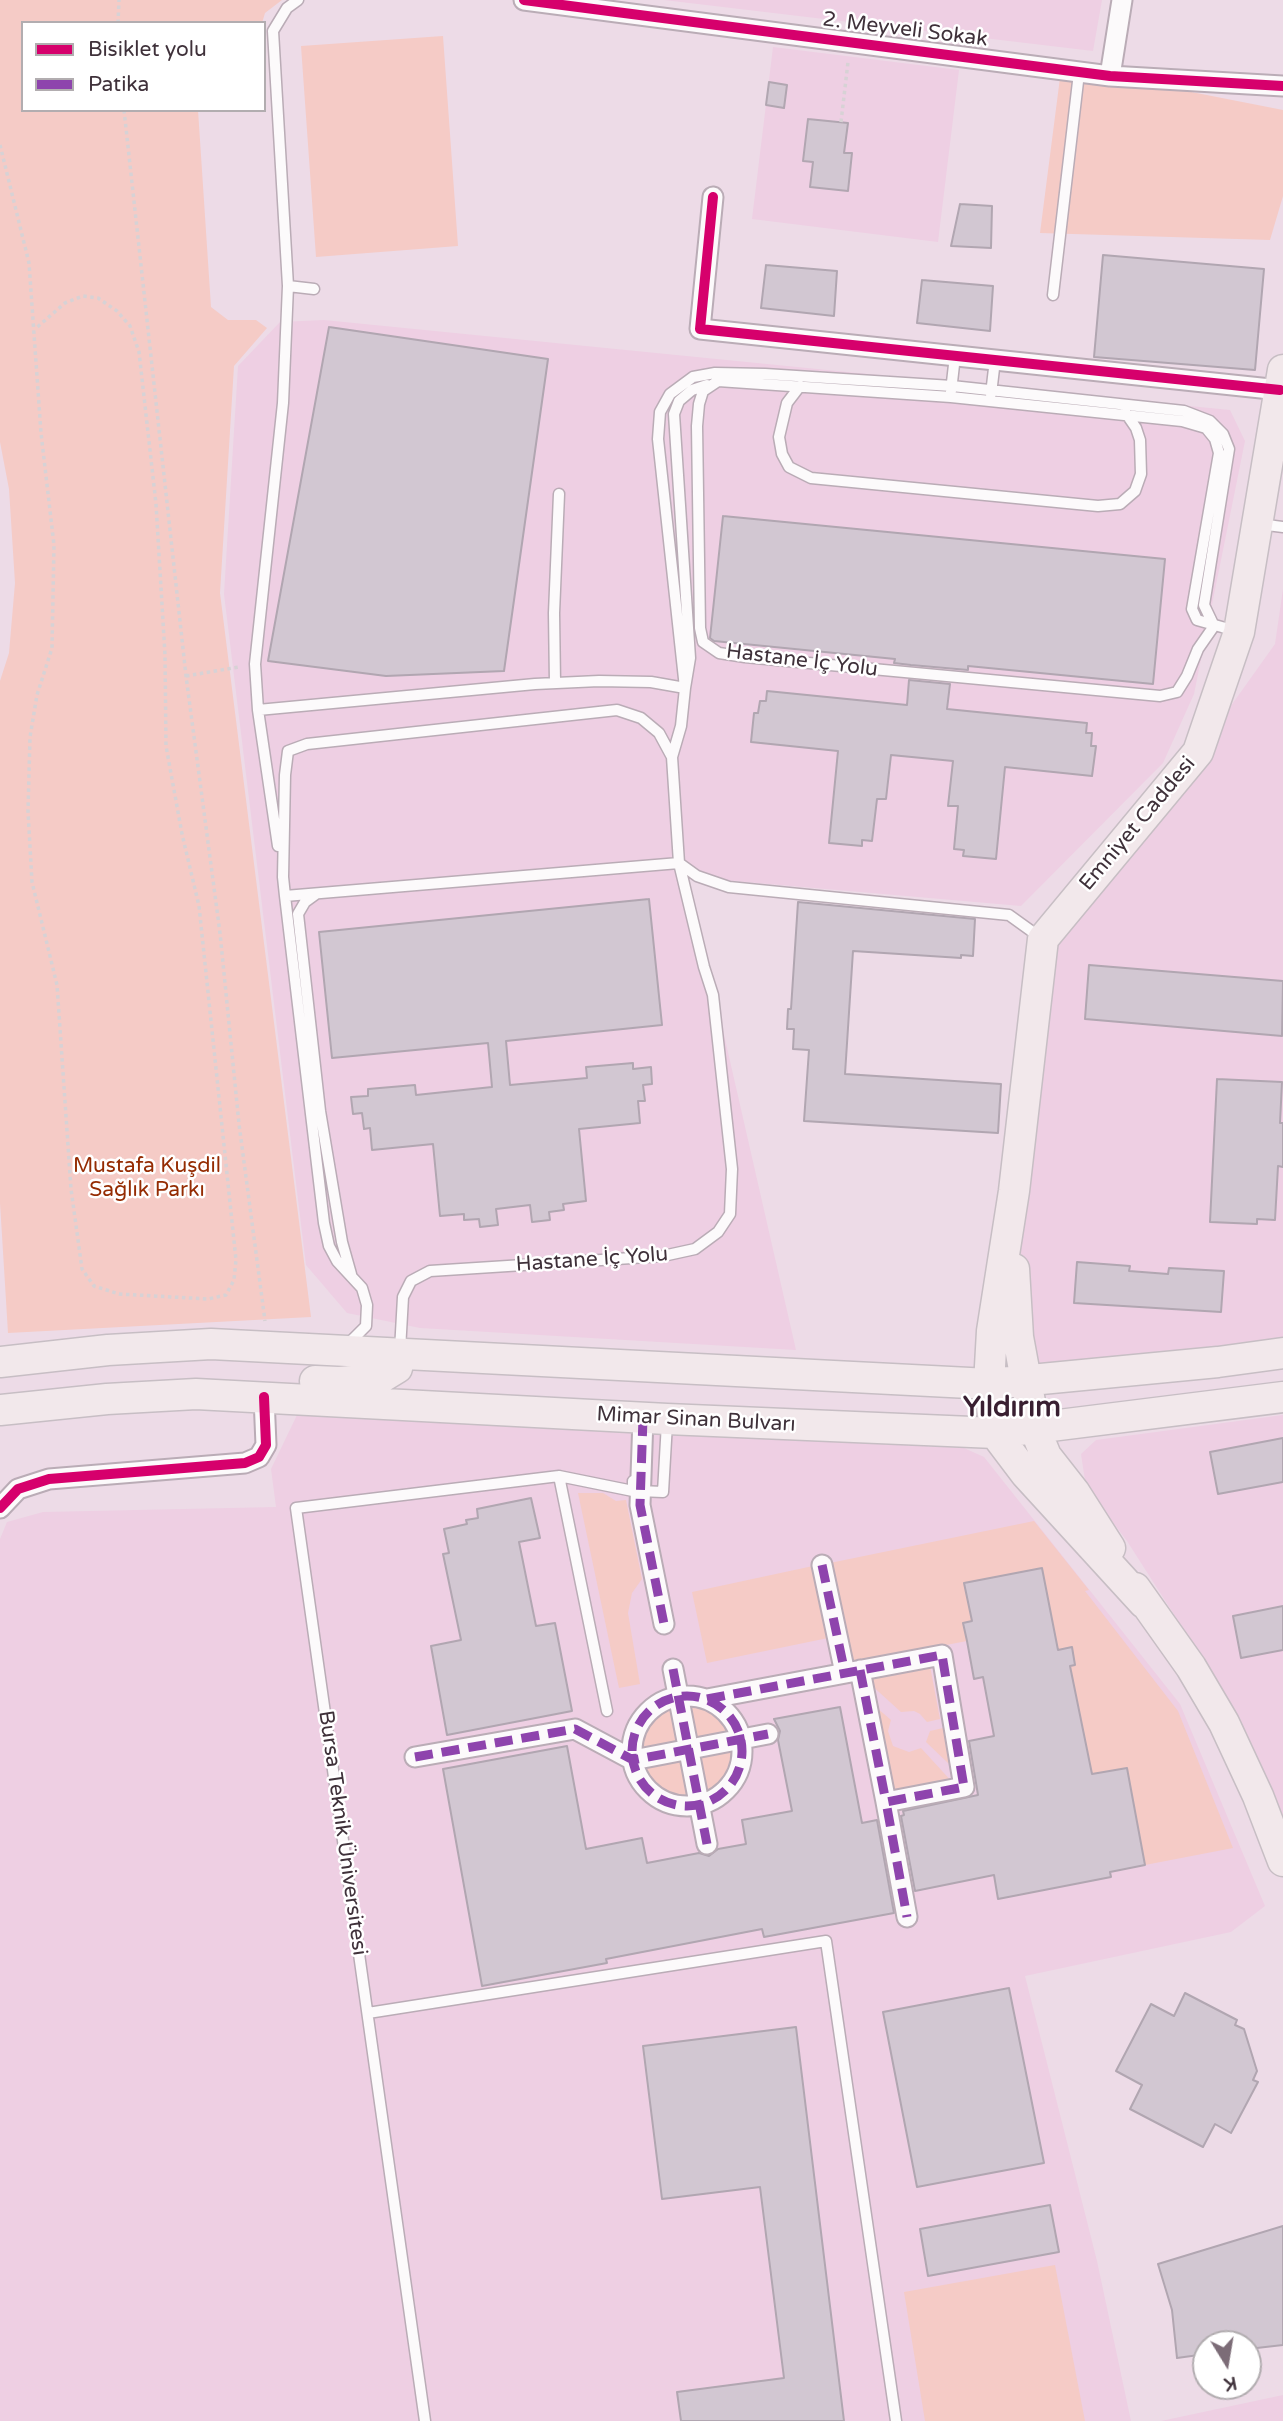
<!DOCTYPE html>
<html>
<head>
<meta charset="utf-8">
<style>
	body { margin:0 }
	#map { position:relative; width:1283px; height:2421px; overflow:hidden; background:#eddbe7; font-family:"Varela Round",sans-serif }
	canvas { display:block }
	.legend { position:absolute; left:21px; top:21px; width:245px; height:91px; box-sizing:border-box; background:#fff; border:2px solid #b2adb0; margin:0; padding:9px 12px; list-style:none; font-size:21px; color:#3f313a }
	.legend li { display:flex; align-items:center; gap:14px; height:35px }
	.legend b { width:35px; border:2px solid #b2adb0 }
	.north { position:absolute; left:1192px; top:2330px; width:70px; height:70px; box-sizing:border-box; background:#fff; border:2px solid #b2adb0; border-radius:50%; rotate:169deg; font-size:19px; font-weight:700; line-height:28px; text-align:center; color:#3f313a }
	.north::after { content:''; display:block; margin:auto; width:24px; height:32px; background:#7c6c77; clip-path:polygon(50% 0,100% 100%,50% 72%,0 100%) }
</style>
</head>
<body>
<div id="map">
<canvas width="1283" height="2421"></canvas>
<ul class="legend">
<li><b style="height:9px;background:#d6006c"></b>Bisiklet yolu</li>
<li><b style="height:9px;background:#8e44ad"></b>Patika</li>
</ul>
<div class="north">K</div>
</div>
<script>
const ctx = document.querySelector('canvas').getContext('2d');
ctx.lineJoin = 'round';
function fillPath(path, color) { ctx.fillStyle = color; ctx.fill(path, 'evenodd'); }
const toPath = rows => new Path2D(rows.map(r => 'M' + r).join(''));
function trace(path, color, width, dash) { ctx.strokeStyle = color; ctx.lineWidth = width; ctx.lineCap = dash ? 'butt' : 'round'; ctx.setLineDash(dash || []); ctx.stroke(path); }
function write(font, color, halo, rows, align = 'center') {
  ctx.font = font + ' "Varela Round",sans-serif'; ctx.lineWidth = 5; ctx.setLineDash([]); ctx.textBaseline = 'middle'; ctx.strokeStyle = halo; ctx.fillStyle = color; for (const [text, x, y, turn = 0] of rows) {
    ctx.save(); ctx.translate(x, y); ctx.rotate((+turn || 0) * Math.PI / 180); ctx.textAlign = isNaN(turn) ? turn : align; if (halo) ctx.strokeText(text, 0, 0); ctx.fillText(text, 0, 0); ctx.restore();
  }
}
fillPath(toPath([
	[664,0,1102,0,1093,51],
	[773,47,959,70,938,242,752,219],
	[324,320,1230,410,1245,441,1194,694,1163,763,1021,906,688,877,796,1350,420,1328,347,1313,306,1265,224,594,238,366,280,322],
	[1283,589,1283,1353,1025,1380,1014,1277,1043,939,1198,752,1275,644],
	[297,1415,964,1448,984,1457,1180,1704,1265,1906,1231,1932,1025,1976,1097,2261,1131,2421,0,2421,0,1539,7,1522,43,1512,276,1507,271,1469],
	[1283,1415,1283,1815,1228,1699,1127,1541,1086,1487,1081,1454,1096,1440],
	[1283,2395,1283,2421,1161,2421]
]), '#eecfe3');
fillPath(toPath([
	[0,0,282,0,265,13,262,23,23,23,23,110,198,110,211,307,228,320,256,320,267,328,234,366,220,593,311,1317,8,1333,0,1203,0,681,9,653,15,583,9,489,0,442],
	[443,36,458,246,316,257,301,46],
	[1061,70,1110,76,1283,110,1283,196,1270,240,1040,233],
	[578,1493,603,1493,616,1501,626,1500,642,1579,632,1593,628,1613,640,1684,619,1688],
	[1034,1521,1089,1590,1085,1591,1178,1711,1233,1848,1145,1865,1127,1768,1092,1774,1070,1666,1058,1650,965,1583,972,1621,963,1623,967,1641,851,1663,830,1563],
	[813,1566,828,1638,707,1663,692,1592],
	[930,1666,940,1719,927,1722,920,1714,914,1711,901,1712,869,1683,868,1679],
	[869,1701,891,1720,888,1731,893,1746,909,1752,921,1748,954,1784,893,1795],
	[687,1702,695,1702,711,1708,723,1719,731,1733,694,1739],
	[672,1705,679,1744,639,1752,642,1731,651,1718,664,1707],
	[943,1728,949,1764,926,1742,930,1731],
	[735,1748,732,1764,725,1779,714,1789,704,1794,697,1756],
	[683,1759,691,1797,669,1794,656,1787,646,1775,642,1767],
	[1055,2265,1085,2421,925,2421,904,2292]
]), '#f5cbc6');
const building = toPath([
	[769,82,787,85,784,108,766,105,769,82],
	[808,119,848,123,844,153,852,153,848,191,810,187,813,162,803,161,808,119],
	[960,204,992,206,991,248,951,246,960,204],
	[1103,255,1264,269,1255,370,1094,357,1103,255],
	[766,265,837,271,834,316,761,308,766,265],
	[922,280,993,286,990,331,917,323,922,280],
	[329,327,548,359,504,671,386,676,268,661,329,327],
	[723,516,1165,559,1153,684,968,666,968,670,911,665,894,663,895,659,714,641,710,638,723,516],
	[909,680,950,684,947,709,1087,723,1086,733,1092,733,1091,746,1096,746,1092,776,1005,767,996,859,963,856,964,850,954,849,958,806,948,806,953,761,891,755,886,799,877,799,872,841,862,840,862,846,829,843,838,751,751,742,754,713,758,713,760,701,766,701,767,691,907,705,909,680],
	[649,899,662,1025,506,1041,510,1085,587,1078,586,1067,633,1063,633,1069,651,1067,652,1084,643,1085,645,1101,638,1101,640,1123,579,1129,586,1201,563,1204,564,1210,549,1212,550,1220,532,1222,530,1205,496,1209,498,1225,480,1227,479,1219,464,1220,464,1214,440,1216,433,1144,372,1150,370,1128,364,1129,362,1113,353,1114,351,1097,368,1096,368,1089,415,1085,416,1095,492,1087,488,1043,332,1058,319,932,649,899],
	[798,902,975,919,973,956,961,955,961,958,853,951,845,1074,1001,1084,998,1133,804,1121,809,1050,793,1049,794,1029,787,1029,788,1009,791,1009,798,902],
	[1089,965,1283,981,1282,1036,1085,1019,1089,965],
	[1217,1079,1282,1082,1280,1123,1283,1123,1283,1167,1278,1166,1275,1220,1257,1219,1257,1224,1210,1222,1217,1079],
	[1077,1262,1130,1266,1129,1271,1168,1274,1169,1268,1224,1271,1221,1312,1074,1303,1077,1262],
	[1283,1438,1283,1482,1218,1494,1210,1452,1283,1438],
	[531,1498,540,1538,519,1542,536,1626,555,1623,572,1711,447,1735,431,1646,461,1640,443,1554,449,1553,444,1529,467,1524,466,1520,478,1518,477,1509,531,1498],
	[1042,1568,1058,1650,1072,1647,1075,1665,1070,1666,1092,1774,1127,1768,1145,1865,1110,1872,1111,1877,998,1899,994,1875,915,1891,901,1816,904,1815,903,1811,978,1795,969,1741,994,1736,983,1677,974,1679,967,1641,963,1623,972,1621,964,1583,1042,1568],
	[1283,1606,1283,1650,1241,1658,1233,1616,1283,1606],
	[840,1707,862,1823,877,1820,894,1913,764,1937,762,1929,606,1959,607,1963,482,1986,443,1769,567,1746,586,1849,642,1838,647,1863,699,1853,709,1856,718,1849,746,1844,742,1820,792,1811,778,1740,780,1731,774,1719,840,1707],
	[1009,1988,1044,2163,917,2187,883,2012,1009,1988],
	[1185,1993,1237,2020,1235,2025,1244,2029,1257,2071,1253,2080,1258,2082,1231,2133,1215,2124,1203,2147,1130,2109,1142,2085,1116,2071,1151,2004,1174,2016,1185,1993],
	[796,2027,844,2421,681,2421,677,2392,784,2378,760,2187,662,2199,643,2046,796,2027],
	[1050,2205,1059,2252,928,2276,920,2229,1050,2205],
	[1283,2226,1283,2345,1248,2349,1248,2344,1206,2344,1206,2354,1177,2358,1172,2310,1158,2264,1283,2226]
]);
fillPath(building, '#d2c7d2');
trace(building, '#b1a6b1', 2);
const lane = toPath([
	[298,0,287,8,273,31,288,286,314,289],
	[1053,295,1079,73],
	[800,386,787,403,779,437,782,454,789,467,811,478,1098,506,1120,504,1135,491,1141,474,1140,440,1136,428,1125,412],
	[951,391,955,356],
	[991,394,995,360],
	[1259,524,1283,527],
	[1214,626,1198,649,1187,676,1177,692,1160,696,745,657,719,653,703,642,700,628,697,426,699,404,703,391,718,381,951,397,1182,421,1206,428,1215,439,1219,453,1192,609,1197,620,1236,631],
	[555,683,554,613,559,494],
	[258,710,535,684,599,681,651,682,685,688,690,658,674,414,679,401,692,390,707,385],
	[672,757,681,726,685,688,658,439,660,412,670,394,693,377,715,373,765,374,952,386,1184,411,1210,421,1223,434,1229,449,1204,605,1214,626],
	[278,846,258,710,255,664,283,403,288,286],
	[316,894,305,902,298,914,320,1111,342,1242,351,1274],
	[285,896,283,877,285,775,288,751,307,744,617,710,641,718,659,733,672,757,679,863,704,967,713,995,732,1169,730,1214,718,1232,695,1249,663,1256,430,1271,411,1281,403,1297,400,1350],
	[349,1343,366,1326,367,1305,362,1288,337,1261,329,1246,324,1223,285,896,679,863,697,876,729,887,1009,915,1041,938],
	[639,1491,663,1492,667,1423],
	[607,1711,559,1476,633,1491,633,1481],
	[368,2013,826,1941,896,2421],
	[425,2421,296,1508,559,1476]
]);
const street = toPath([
	[524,0,1110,76,1283,86],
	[1110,76,1122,0],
	[713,197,700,329,1280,390],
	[643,1418,640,1505,664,1624],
	[0,1508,18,1489,49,1479,245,1463,259,1457,266,1445,264,1397],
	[822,1565,845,1673],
	[673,1669,707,1844],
	[860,1670,886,1802],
	'632 1751a55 55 0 1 1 110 0a55 55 0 1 1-110 0Z',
	[707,1699,942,1655,964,1787,886,1802,907,1917],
	[415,1757,575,1729,633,1760,768,1734]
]);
const primary = toPath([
	[1014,1269,1018,1337,1035,1429,1046,1456,1075,1493,1110,1548],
	[0,1362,108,1350,211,1344,989,1384,1218,1362,1283,1353],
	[315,1381,339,1382,379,1379,397,1368,400,1354],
	[0,1410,107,1399,196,1394,667,1419,995,1433,1283,1397],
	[1135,1588,1191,1667,1224,1723,1258,1796,1283,1861],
	[1144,1603,1026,1474,995,1433,989,1384,992,1331,1014,1191,1043,939,1198,752,1239,632,1283,370]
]);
trace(lane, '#baacb6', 13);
trace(street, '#baacb6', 23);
trace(primary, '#c7bec4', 33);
trace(toPath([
	[118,23,119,0],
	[124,110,186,676,220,933,239,1124,265,1321],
	[841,122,848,62],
	[0,145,29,263,41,433,54,545,52,648,37,695,30,737,28,811,32,882,57,985,71,1189,82,1269,94,1286,119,1294,208,1299,226,1295,234,1280,236,1260,199,906,182,834,166,746,165,655,156,504,139,352,130,326,117,311,98,298,83,296,65,303,35,329],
	[186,676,239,667]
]), '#d7d2d5', 3.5, [3.5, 3.5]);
trace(lane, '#fcfafb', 10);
trace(street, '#fcfafb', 19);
trace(primary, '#f2e8eb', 30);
trace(toPath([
	[643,1418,640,1505,664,1624],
	[822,1565,845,1673],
	[673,1669,707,1844],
	[860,1670,886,1802],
	'632 1751a55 55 0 1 1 110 0a55 55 0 1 1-110 0Z',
	[707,1699,942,1655,964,1787,886,1802,907,1917],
	[415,1757,575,1729,633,1760,768,1734]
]), '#8e44ad', 9, [18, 9]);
trace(toPath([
	[524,0,1110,76,1283,86],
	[713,197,700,329,1280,390],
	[0,1508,18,1489,49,1479,245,1463,259,1457,266,1445,264,1397]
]), '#d6006c', 10);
write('21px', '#3f313a', '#fff', [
	["2. Meyveli Sokak",905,30,7],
	["Hastane İç Yolu",802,661,7],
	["Emniyet Caddesi",1138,824,-50],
	["Hastane İç Yolu",592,1260,-4],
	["Mimar Sinan Bulvarı",696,1420,3],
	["Bursa Teknik Üniversitesi",342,1833,82]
]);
write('21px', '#952c03', '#fff', [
	["Mustafa Kuşdil",147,1166],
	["Sağlık Parkı",147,1190]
]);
write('bold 28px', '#391f31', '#fff', [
	["Yıldırım",1012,1409]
]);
</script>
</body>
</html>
